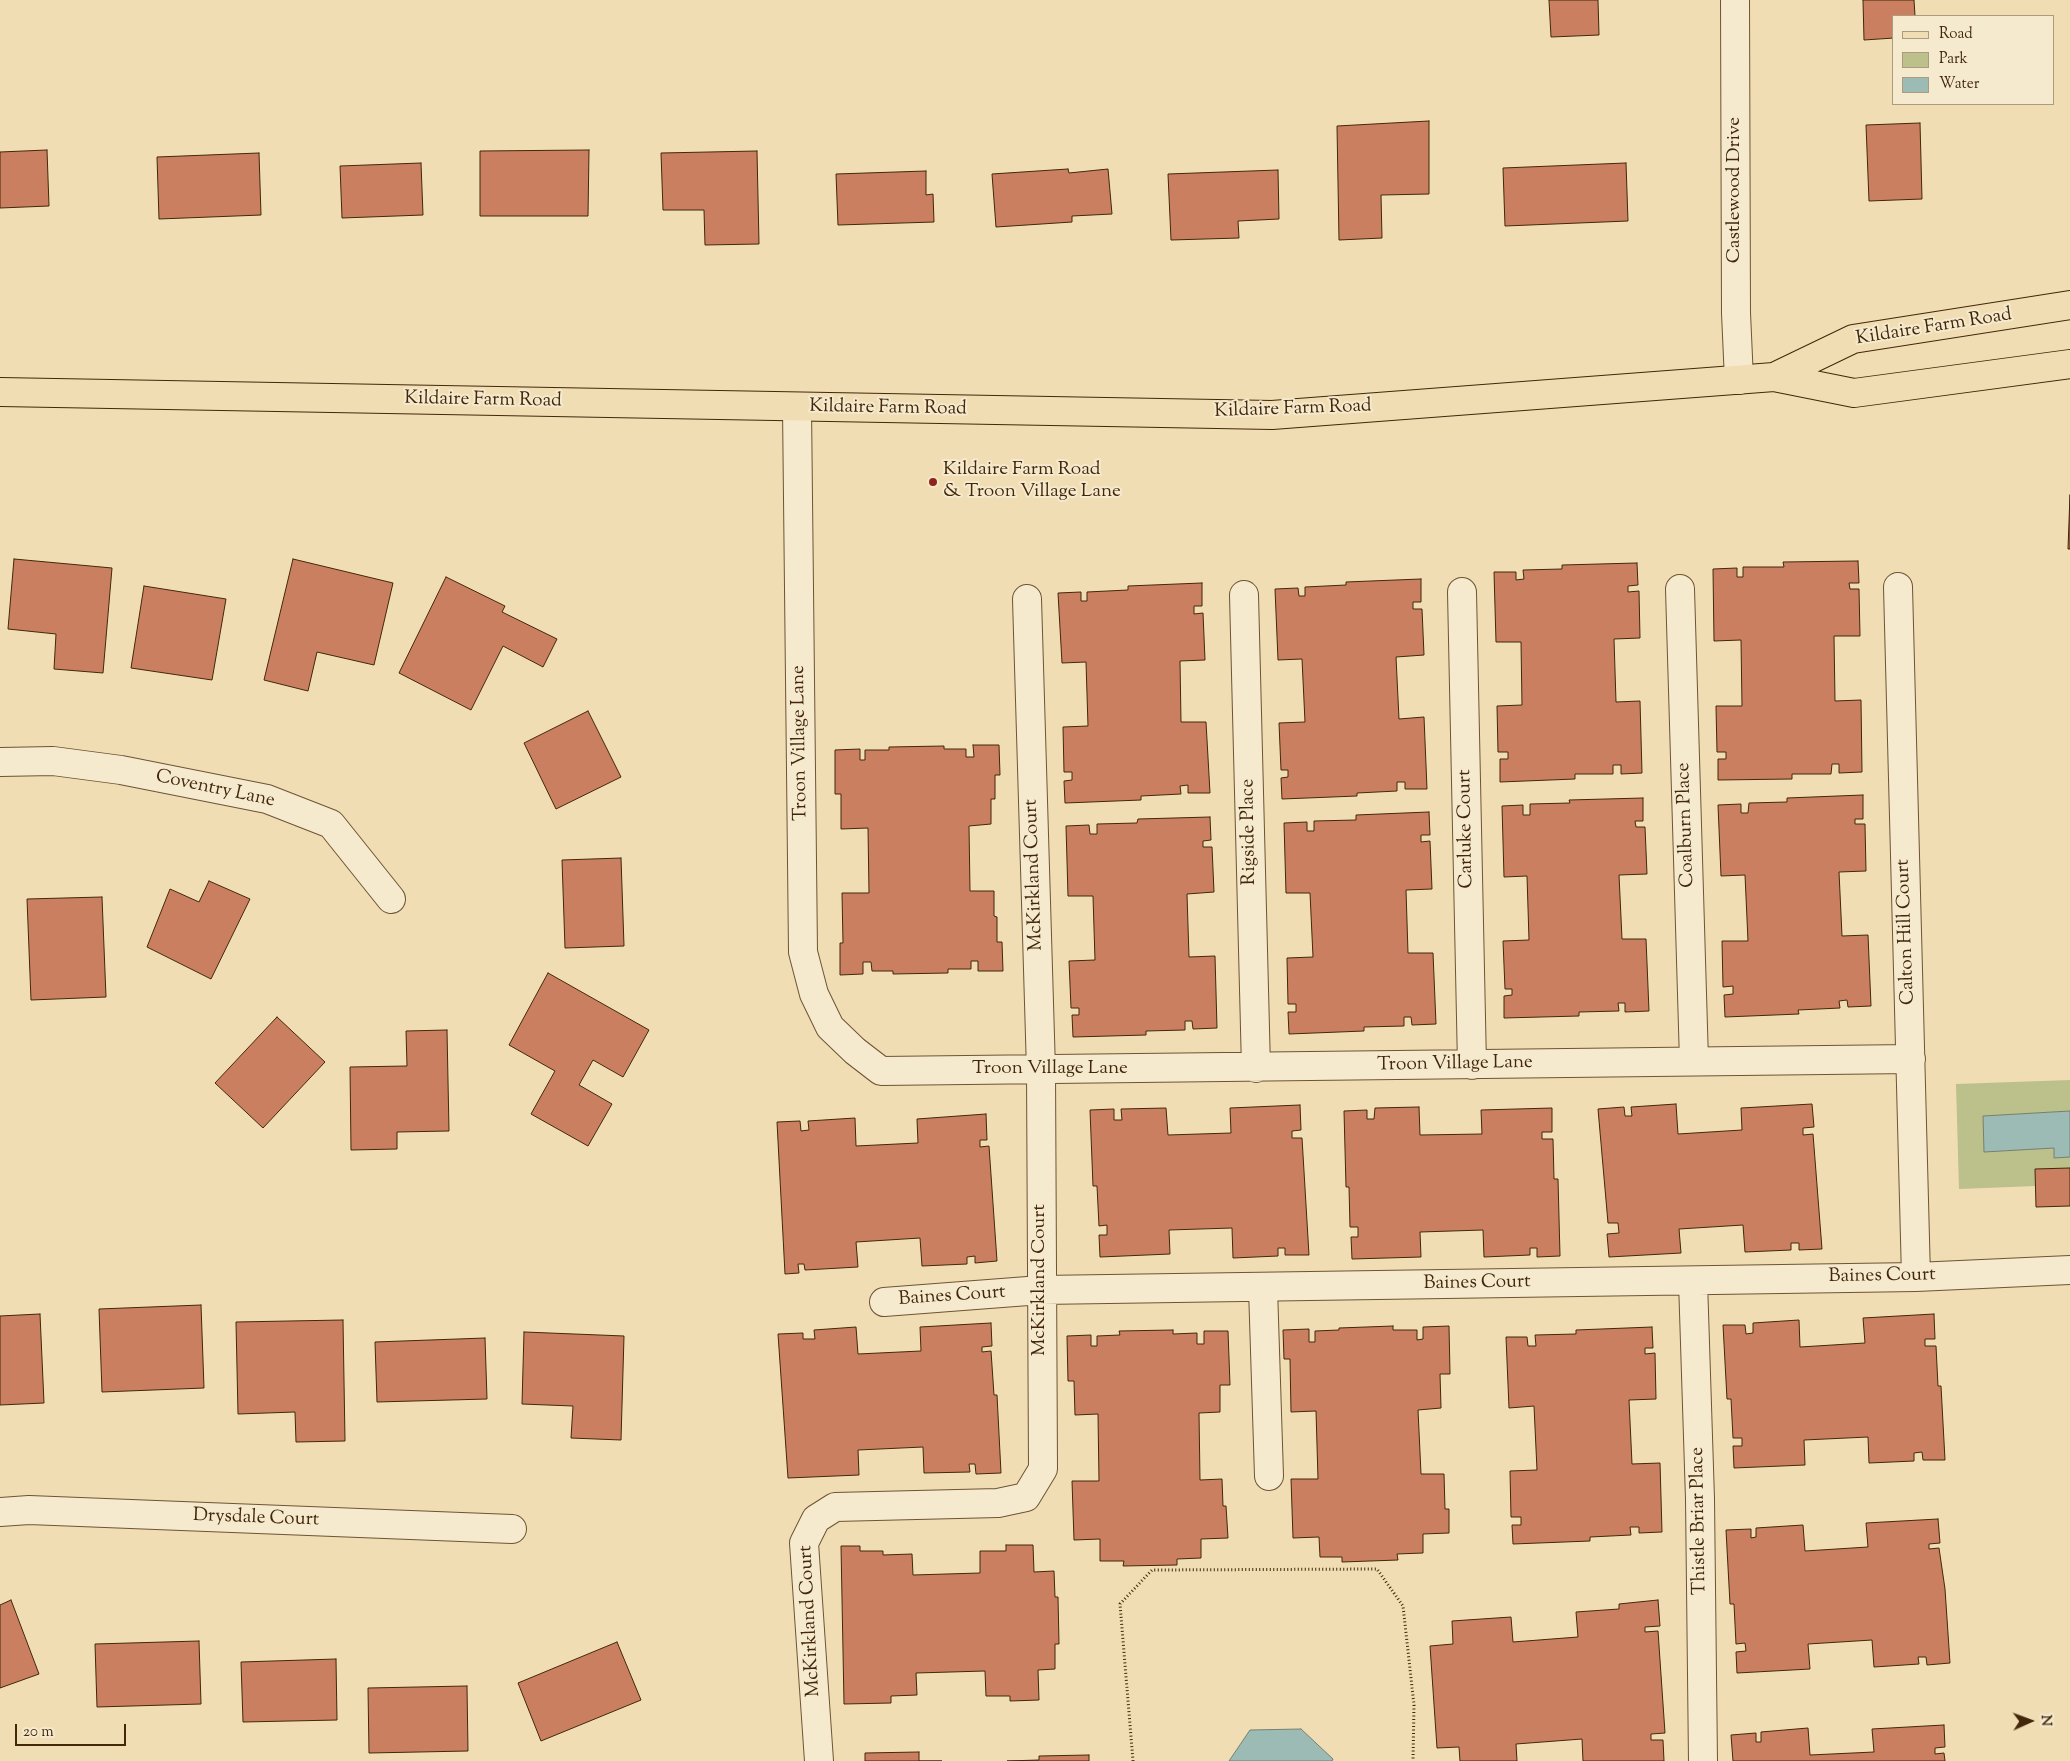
<!DOCTYPE html>
<html>
<head>
<meta charset="utf-8">
<style>
	body { margin:0 }
	#map { position:relative; width:2070px; height:1761px; overflow:hidden; background:#f0ddb4; font-family:"Sorts Mill Goudy",serif }
	canvas { display:block }
	.legend { position:absolute; left:1892px; top:15px; width:162px; height:90px; box-sizing:border-box; background:#f5e9ce; border:1px solid #ad9b80; margin:0; padding:6px 9px; list-style:none; font-size:15px; color:#42270a }
	.legend li { display:flex; align-items:center; gap:10px; height:25px }
	.legend b { width:25px; border:1px solid #ad9b80 }
	.north { position:absolute; left:2005px; top:1696px; width:50px; height:50px; -webkit-text-stroke:4px #f5e9ce; paint-order:stroke; rotate:88deg; font-size:14px; font-weight:700; line-height:20px; text-align:center; color:#42270a }
	.north::after { content:''; display:block; margin:auto; width:18px; height:22px; background:#42270a; clip-path:polygon(50% 0,100% 100%,50% 72%,0 100%) }
	.scale { position:absolute; left:15px; top:1724px; width:111px; height:22px; box-sizing:border-box; border:2px solid #42270a; border-top:0; padding-left:6px; font-size:15px; line-height:18px; white-space:nowrap; color:#42270a; -webkit-text-stroke:4px #f5e9ce; paint-order:stroke }
</style>
</head>
<body>
<div id="map">
<canvas width="2070" height="1761"></canvas>
<ul class="legend">
<li><b style="height:6px;background:#f0ddb4"></b>Road</li>
<li><b style="height:14px;background:#bcc08b"></b>Park</li>
<li><b style="height:14px;background:#9bbbb4"></b>Water</li>
</ul>
<div class="north">N</div>
<div class="scale">20 m</div>
</div>
<script>
const ctx = document.querySelector('canvas').getContext('2d');
ctx.lineJoin = 'round';
function fillPath(path, color) { ctx.fillStyle = color; ctx.fill(path, 'evenodd'); }
const toPath = rows => new Path2D(rows.map(r => 'M' + r).join(''));
function trace(path, color, width, dash) { ctx.strokeStyle = color; ctx.lineWidth = width; ctx.lineCap = dash ? 'butt' : 'round'; ctx.setLineDash(dash || []); ctx.stroke(path); }
function write(font, color, halo, rows, align = 'center') {
  ctx.font = font + ' "Sorts Mill Goudy",serif'; ctx.lineWidth = 4; ctx.setLineDash([]); ctx.textBaseline = 'middle'; ctx.strokeStyle = halo; ctx.fillStyle = color; for (const [text, x, y, turn = 0] of rows) {
    ctx.save(); ctx.translate(x, y); ctx.rotate((+turn || 0) * Math.PI / 180); ctx.textAlign = isNaN(turn) ? turn : align; if (halo) ctx.strokeText(text, 0, 0); ctx.fillText(text, 0, 0); ctx.restore();
  }
}
fillPath(toPath([
	[2070,1080,2070,1168,2036,1186,1959,1189,1956,1084]
]), '#bcc08b');
const water = toPath([
	[2070,1111,2070,1157,2054,1158,2054,1148,1984,1152,1983,1116,2070,1111],
	[1301,1729,1333,1759,1332,1761,1229,1761,1250,1730,1301,1729]
]);
fillPath(water, '#9bbbb4');
trace(water, '#778070', 1);
const building = toPath([
	[1549,0,1598,0,1599,35,1551,37,1549,0],
	[1863,0,1914,0,1915,16,1894,16,1894,38,1864,40,1863,0],
	[1429,121,1429,194,1381,195,1382,238,1339,240,1337,126,1429,121],
	[1920,123,1922,199,1869,201,1866,125,1920,123],
	[47,150,49,206,0,208,0,152,47,150],
	[589,150,588,216,480,216,480,151,589,150],
	[757,151,759,244,705,245,704,210,663,210,661,153,757,151],
	[259,153,261,215,159,219,157,157,259,153],
	[421,163,423,215,342,218,340,166,421,163],
	[1626,163,1628,221,1505,226,1503,168,1626,163],
	[1068,169,1069,173,1108,169,1112,214,1072,216,1072,222,996,227,992,174,1068,169],
	[1278,170,1279,219,1238,221,1239,238,1171,240,1168,174,1278,170],
	[926,171,926,195,933,194,934,222,838,225,836,174,926,171],
	[2070,495,2070,549,2068,549,2070,495],
	[14,559,112,568,103,673,54,669,56,634,8,629,14,559],
	[293,559,393,583,374,665,317,652,308,691,264,680,293,559],
	[1858,561,1859,583,1849,583,1850,589,1859,589,1860,636,1834,636,1835,701,1861,700,1862,772,1839,773,1839,764,1832,764,1831,774,1792,774,1792,779,1718,780,1718,759,1726,759,1726,752,1717,752,1716,706,1742,706,1741,640,1714,641,1713,569,1737,568,1737,577,1743,577,1743,567,1784,567,1783,562,1858,561],
	[1637,563,1638,585,1628,586,1628,592,1639,591,1640,638,1614,639,1616,702,1640,701,1642,773,1621,774,1621,765,1613,765,1613,774,1575,774,1575,779,1500,782,1500,759,1508,759,1508,752,1498,752,1497,706,1522,705,1521,642,1496,642,1494,572,1516,572,1516,580,1524,579,1523,570,1562,569,1562,565,1637,563],
	[446,577,505,606,502,612,557,639,543,667,503,646,471,710,399,673,446,577],
	[1421,579,1421,602,1413,602,1413,609,1422,609,1424,655,1396,657,1399,719,1424,717,1427,789,1405,789,1405,782,1397,782,1397,791,1357,793,1357,796,1282,799,1281,778,1288,777,1288,770,1281,770,1279,723,1305,722,1302,659,1278,660,1275,589,1298,588,1299,596,1305,596,1305,587,1346,585,1346,582,1421,579],
	[1202,583,1202,606,1194,606,1194,614,1203,613,1205,660,1180,661,1181,722,1206,722,1210,793,1188,793,1188,785,1180,786,1181,794,1141,796,1141,800,1065,803,1064,781,1072,780,1072,772,1064,772,1063,727,1088,726,1086,662,1062,663,1058,593,1081,592,1081,601,1087,601,1087,592,1128,590,1128,586,1202,583],
	[144,586,226,599,212,680,131,668,144,586],
	[588,711,621,777,556,809,524,743,588,711],
	[973,745,999,745,1000,775,995,775,995,799,991,799,991,824,969,826,970,891,994,891,994,916,997,917,997,942,1002,942,1003,971,978,971,978,961,971,961,971,969,948,969,948,973,893,974,893,971,872,971,871,962,863,962,863,974,840,975,840,943,843,943,842,893,869,893,868,828,841,829,841,794,835,794,835,750,860,749,860,760,865,760,865,750,889,750,889,747,944,746,944,749,966,749,966,757,974,757,973,745],
	[1863,795,1863,819,1855,819,1855,824,1865,824,1866,871,1839,872,1842,936,1868,935,1871,1006,1848,1007,1847,1000,1839,1001,1840,1008,1798,1010,1799,1014,1725,1017,1724,995,1733,994,1733,986,1723,987,1722,941,1748,941,1745,875,1721,876,1718,805,1741,804,1741,813,1748,813,1749,803,1787,802,1787,798,1863,795],
	[1643,798,1643,821,1635,821,1636,827,1645,827,1647,874,1619,875,1622,939,1646,939,1649,1011,1625,1012,1625,1003,1618,1003,1619,1011,1579,1012,1579,1016,1504,1018,1504,996,1512,995,1512,989,1505,989,1503,941,1529,940,1527,876,1504,877,1502,806,1523,805,1523,815,1530,815,1530,804,1570,803,1569,800,1643,798],
	[1429,812,1430,835,1421,835,1421,842,1430,841,1432,889,1406,890,1408,953,1433,953,1436,1024,1412,1025,1411,1017,1404,1017,1404,1026,1364,1027,1364,1031,1289,1034,1288,1012,1296,1012,1296,1004,1288,1004,1287,958,1313,957,1310,893,1286,893,1284,823,1307,822,1307,831,1314,831,1314,821,1356,820,1356,815,1429,812],
	[1210,817,1211,840,1203,841,1203,847,1212,847,1214,892,1187,894,1189,957,1215,956,1217,1028,1193,1029,1192,1021,1185,1021,1185,1030,1146,1031,1146,1035,1073,1037,1072,1015,1079,1015,1079,1008,1071,1008,1069,961,1095,960,1093,896,1068,896,1066,826,1089,825,1090,834,1097,834,1097,824,1137,823,1138,819,1210,817],
	[621,858,624,946,565,948,562,860,621,858],
	[209,881,250,899,211,979,147,947,170,889,199,902,209,881],
	[102,897,106,997,31,1000,27,899,102,897],
	[548,973,649,1030,623,1077,593,1060,579,1085,612,1104,588,1146,531,1114,555,1071,509,1045,548,973],
	[277,1017,325,1062,263,1128,215,1083,277,1017],
	[447,1030,449,1131,397,1132,397,1149,351,1150,350,1067,407,1066,406,1031,447,1030],
	[1676,1104,1678,1134,1742,1130,1741,1108,1812,1104,1814,1127,1803,1128,1803,1135,1813,1134,1822,1249,1799,1250,1799,1243,1791,1243,1791,1250,1745,1252,1743,1225,1679,1229,1681,1253,1609,1257,1607,1234,1619,1233,1618,1223,1608,1223,1598,1109,1624,1107,1625,1116,1632,1116,1631,1107,1676,1104],
	[1300,1105,1301,1130,1292,1131,1292,1138,1302,1138,1309,1255,1285,1255,1285,1248,1278,1248,1278,1256,1233,1258,1232,1228,1169,1230,1170,1254,1100,1257,1099,1235,1107,1235,1107,1225,1099,1226,1097,1186,1093,1186,1090,1110,1114,1109,1114,1120,1122,1120,1121,1109,1166,1108,1168,1135,1231,1133,1230,1108,1300,1105],
	[1419,1107,1420,1135,1482,1134,1481,1110,1552,1108,1552,1132,1542,1132,1542,1139,1553,1139,1554,1179,1558,1179,1560,1256,1537,1257,1537,1248,1530,1248,1530,1255,1484,1257,1483,1230,1420,1232,1421,1257,1352,1259,1351,1237,1358,1237,1358,1227,1350,1227,1349,1187,1346,1187,1344,1111,1367,1110,1367,1119,1374,1119,1375,1108,1419,1107],
	[986,1114,987,1140,980,1140,980,1147,989,1146,997,1261,975,1263,975,1256,967,1257,967,1264,922,1266,920,1238,856,1242,858,1267,805,1270,804,1264,798,1264,799,1273,785,1274,777,1122,800,1121,801,1131,809,1130,808,1121,855,1118,856,1146,918,1143,917,1119,986,1114],
	[2070,1168,2070,1206,2036,1207,2035,1169,2070,1168],
	[201,1305,204,1388,102,1392,99,1309,201,1305],
	[40,1314,44,1403,0,1405,0,1316,40,1314],
	[1934,1314,1935,1339,1925,1339,1925,1346,1936,1346,1938,1386,1941,1386,1945,1460,1923,1460,1922,1452,1914,1453,1914,1461,1869,1463,1868,1437,1804,1440,1805,1465,1734,1468,1733,1446,1742,1446,1742,1438,1733,1438,1731,1399,1727,1399,1723,1325,1745,1325,1746,1334,1753,1333,1753,1323,1799,1320,1800,1347,1865,1343,1863,1318,1934,1314],
	[343,1320,345,1441,296,1442,295,1412,238,1414,236,1322,343,1320],
	[991,1323,992,1346,982,1347,982,1352,991,1351,994,1395,997,1395,1001,1473,976,1474,975,1464,969,1464,970,1472,924,1473,923,1447,858,1450,859,1475,788,1478,778,1334,803,1333,803,1339,815,1339,814,1330,856,1327,858,1354,921,1351,920,1327,991,1323],
	[1393,1326,1393,1330,1417,1330,1417,1340,1423,1339,1423,1327,1449,1326,1450,1374,1440,1374,1441,1408,1418,1410,1421,1474,1444,1474,1445,1509,1449,1509,1449,1533,1423,1534,1423,1553,1397,1554,1398,1560,1342,1562,1342,1557,1320,1557,1319,1537,1293,1538,1291,1479,1318,1479,1316,1411,1291,1412,1290,1359,1284,1359,1283,1330,1309,1329,1309,1342,1315,1342,1315,1331,1339,1330,1339,1328,1393,1326],
	[1652,1327,1653,1348,1645,1348,1645,1354,1655,1353,1656,1399,1629,1400,1632,1464,1660,1463,1662,1532,1639,1533,1639,1527,1630,1527,1631,1535,1590,1537,1590,1541,1513,1544,1512,1525,1521,1525,1521,1517,1511,1517,1510,1471,1537,1470,1534,1406,1509,1408,1506,1337,1527,1337,1528,1346,1536,1346,1535,1335,1576,1334,1576,1330,1652,1327],
	[1173,1330,1173,1334,1197,1333,1197,1344,1204,1344,1204,1331,1228,1331,1230,1385,1220,1385,1220,1412,1199,1413,1200,1480,1222,1479,1223,1506,1226,1506,1228,1538,1201,1539,1201,1558,1177,1559,1177,1565,1123,1566,1124,1561,1100,1561,1100,1539,1074,1540,1072,1481,1099,1481,1098,1414,1075,1415,1074,1381,1068,1381,1067,1336,1091,1335,1091,1346,1097,1346,1097,1336,1120,1335,1119,1331,1173,1330],
	[524,1332,624,1336,621,1440,571,1438,573,1406,522,1404,524,1332],
	[485,1338,487,1399,377,1402,375,1342,485,1338],
	[1938,1519,1940,1543,1929,1544,1929,1549,1939,1548,1945,1589,1950,1663,1927,1665,1926,1657,1918,1657,1919,1664,1874,1667,1872,1640,1808,1644,1810,1669,1737,1673,1736,1652,1746,1651,1745,1643,1736,1644,1734,1604,1730,1604,1726,1530,1751,1529,1751,1538,1756,1537,1756,1528,1803,1525,1805,1551,1868,1547,1866,1523,1938,1519],
	[1006,1545,1033,1545,1034,1572,1054,1571,1055,1597,1058,1597,1059,1644,1055,1644,1055,1669,1038,1670,1039,1700,1010,1701,1010,1696,986,1696,985,1671,916,1673,917,1695,891,1696,891,1703,844,1704,841,1546,860,1546,860,1551,883,1551,883,1555,912,1554,913,1575,980,1573,980,1551,1006,1551,1006,1545],
	[11,1600,39,1674,0,1688,0,1605,11,1600],
	[1658,1600,1660,1626,1645,1627,1645,1632,1658,1631,1665,1733,1651,1734,1651,1740,1663,1740,1664,1761,1583,1761,1582,1739,1516,1744,1517,1761,1460,1761,1459,1747,1437,1748,1430,1646,1453,1644,1452,1621,1511,1617,1513,1642,1578,1637,1576,1612,1619,1609,1619,1604,1658,1600],
	[199,1641,201,1704,97,1707,95,1644,199,1641],
	[617,1642,641,1700,541,1741,518,1683,617,1642],
	[336,1659,337,1720,243,1722,241,1662,336,1659],
	[467,1686,468,1751,369,1753,368,1688,467,1686],
	[1944,1725,1945,1747,1935,1748,1935,1754,1944,1753,1945,1761,1733,1761,1731,1735,1756,1733,1756,1742,1761,1742,1761,1732,1808,1728,1810,1755,1874,1752,1872,1729,1944,1725],
	[919,1752,919,1761,942,1761,865,1761,865,1753,919,1752],
	[1089,1755,1089,1761,1007,1761,1039,1760,1039,1756,1089,1755]
]);
fillPath(building, '#ca8060');
trace(building, '#42270a', 1);
const minor = toPath([
	[1735,0,1736,313,1739,380],
	[797,407,803,952,814,994,830,1027,855,1051,881,1071,1911,1059],
	[1898,587,1916,1277],
	[1680,589,1694,1061],
	[1462,592,1472,1065],
	[1244,595,1256,1068],
	[0,762,53,761,121,770,267,799,331,824,391,899],
	[1693,1281,1700,1499,1703,1761],
	[1263,1288,1269,1476],
	[884,1302,1041,1290,1916,1277,2070,1270],
	[0,1512,29,1510,512,1529],
	[819,1761,804,1543,816,1519,835,1507,998,1503,1026,1497,1043,1469,1041,1070,1027,599]
]);
const major = toPath([
	[1774,377,1853,339,2070,305],
	[0,392,1272,415,1774,377,1854,393,2070,364]
]);
trace(minor, '#6e5434', 30);
trace(major, '#42270a', 30);
trace(toPath([
	[1133,1761,1120,1604,1152,1570,1377,1569,1403,1606,1414,1705,1413,1761]
]), '#42270a', 3, [1, 2.5]);
trace(minor, '#f5e9ce', 28);
trace(major, '#f0ddb4', 28);
for (const [x, y, r, color] of [
	[933,482,5,"#8f2418"]
]) { const dot = new Path2D(); dot.arc(x, y, r, 0, 2 * Math.PI); ctx.fillStyle = color; ctx.fill(dot); trace(dot, '#f5e9ce', 2); }
write('19px', '#42270a', '#f5e9ce', [
	["Castlewood Drive",1736,190,-90],
	["Kildaire Farm Road",1934,328,-9],
	["Kildaire Farm Road",483,401,1],
	["Kildaire Farm Road",888,409,1],
	["Kildaire Farm Road",1293,410,-2],
	["Troon Village Lane",801,743,-91],
	["Coventry Lane",215,790,12],
	["Coalburn Place",1687,825,-92],
	["Carluke Court",1467,829,-91],
	["Rigside Place",1250,832,-91],
	["McKirkland Court",1035,875,-92],
	["Calton Hill Court",1907,932,-92],
	["Troon Village Lane",1455,1065,-1],
	["Troon Village Lane",1050,1070],
	["Baines Court",1882,1277,-1],
	["McKirkland Court",1041,1280,-90],
	["Baines Court",1477,1284,-1],
	["Baines Court",952,1297,-4],
	["Drysdale Court",256,1519,2],
	["Thistle Briar Place",1700,1521,-91],
	["McKirkland Court",811,1621,-93]
]);
write('19px', '#42270a', '#f5e9ce', [
	["Kildaire Farm Road",943,471],
	["& Troon Village Lane",943,493]
], 'left');
</script>
</body>
</html>
